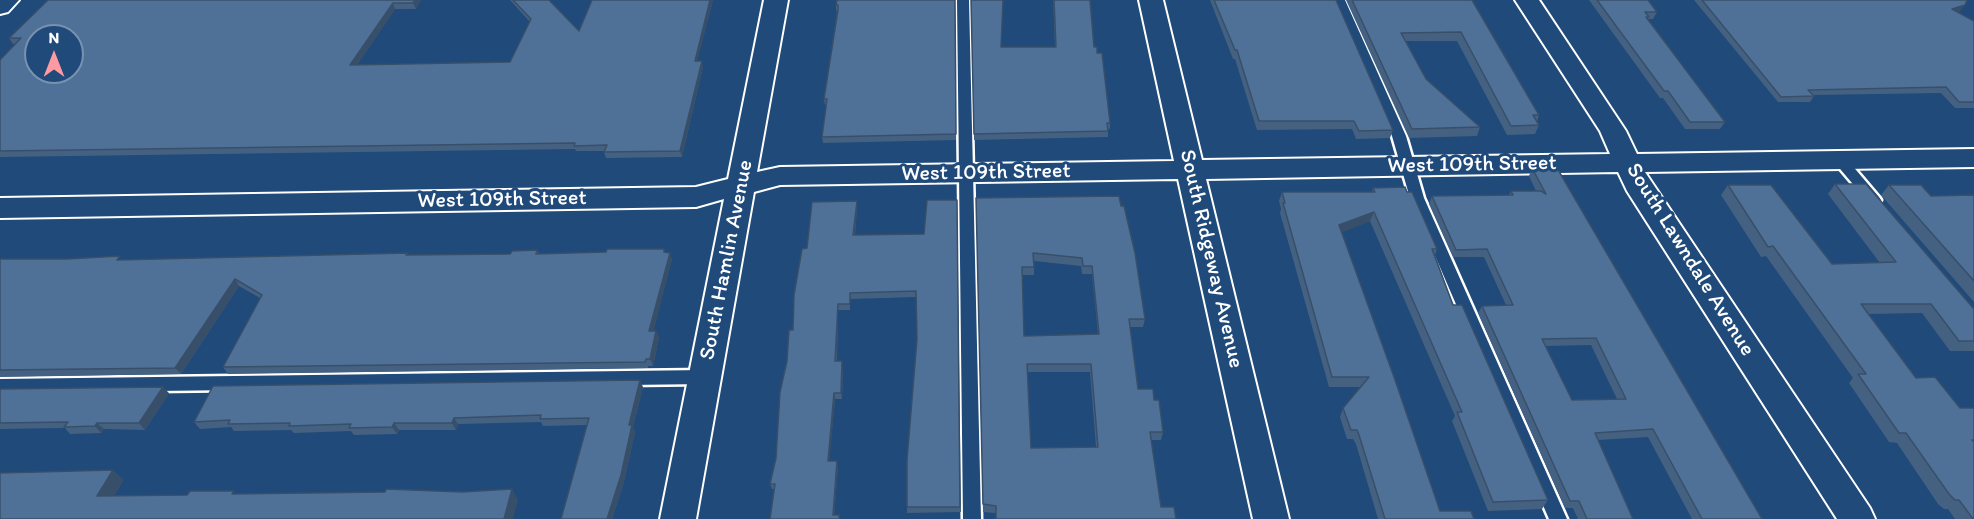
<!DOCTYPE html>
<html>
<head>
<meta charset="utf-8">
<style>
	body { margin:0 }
	#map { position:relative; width:1974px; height:519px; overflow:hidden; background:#1f4a7a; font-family:Itim,sans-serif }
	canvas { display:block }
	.north { position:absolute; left:24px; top:24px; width:60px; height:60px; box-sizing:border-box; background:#1f4a7a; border:2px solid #7992af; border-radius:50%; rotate:0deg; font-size:16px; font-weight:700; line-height:24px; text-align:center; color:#fff }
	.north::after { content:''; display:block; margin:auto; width:21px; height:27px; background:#ff9aa2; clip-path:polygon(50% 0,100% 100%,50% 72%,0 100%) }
</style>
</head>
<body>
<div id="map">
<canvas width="1974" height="519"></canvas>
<div class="north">N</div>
</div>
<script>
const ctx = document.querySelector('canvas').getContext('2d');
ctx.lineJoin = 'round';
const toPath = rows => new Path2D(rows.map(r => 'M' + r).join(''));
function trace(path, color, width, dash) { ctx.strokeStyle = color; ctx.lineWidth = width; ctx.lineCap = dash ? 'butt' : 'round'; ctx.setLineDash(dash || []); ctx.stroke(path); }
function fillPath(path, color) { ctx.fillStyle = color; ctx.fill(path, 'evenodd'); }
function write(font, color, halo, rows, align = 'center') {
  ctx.font = font + ' Itim,sans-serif'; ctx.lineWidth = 6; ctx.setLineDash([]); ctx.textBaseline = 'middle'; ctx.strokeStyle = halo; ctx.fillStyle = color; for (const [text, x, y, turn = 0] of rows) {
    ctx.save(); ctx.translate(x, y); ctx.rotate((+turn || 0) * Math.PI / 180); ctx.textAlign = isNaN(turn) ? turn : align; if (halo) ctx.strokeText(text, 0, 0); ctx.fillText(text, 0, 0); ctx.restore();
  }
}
const lane = toPath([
	[957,0,969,0,981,519,963,519,957,0],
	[1333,0,1345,0,1406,136,1424,198,1567,519,1549,519,1410,198,1392,136,1333,0],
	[1840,156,1845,157,1879,197,1881,200,1879,203,1869,203,1835,163,1833,160,1835,157,1840,156],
	[705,370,711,372,713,377,711,382,705,384,0,393,0,379,705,370]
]);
const street = toPath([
	[0,0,19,0,8,12,0,14,0,0],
	[764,0,788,0,757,172,780,167,1174,161,1139,0,1163,0,1202,160,1610,154,1600,131,1515,0,1539,0,1626,131,1637,154,1974,149,1974,167,1645,172,1870,508,1875,519,1837,519,1627,191,1618,172,1206,179,1289,519,1253,519,1178,179,780,185,754,192,696,519,660,519,724,199,696,207,0,218,0,198,696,187,728,179,764,0]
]);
trace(lane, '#fff', 5);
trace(street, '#fff', 4);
fillPath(lane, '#1f4a7a');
fillPath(street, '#1f4a7a');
fillPath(toPath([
	[421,0,416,9,395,9,357,65,510,62,530,22,510,0,549,0,579,31,592,0,713,0,697,61,703,67,682,157,606,158,604,152,604,151,576,151,575,149,0,157,0,60,15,44,13,44,9,38],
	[955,0,956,140,823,143,822,137,827,105,825,105,824,99,837,11,836,11,836,5],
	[971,0,1001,47,1055,47,1053,0,1090,0,1094,47,1110,123,1110,129,1108,129,1108,137,974,140],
	[1210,0,1336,0,1393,130,1390,138,1356,139,1352,129,1257,130,1235,59,1233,59],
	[1346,0,1472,0,1539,115,1537,122,1539,125,1535,134,1507,135,1457,41,1406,41,1426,79,1480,127,1477,136,1409,138],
	[1589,0,1648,0,1657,12,1653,19,1648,19,1725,122,1720,129,1685,129,1663,98,1660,98],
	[1694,0,1967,0,1961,10,1957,12,1974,21,1974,108,1955,108,1941,93,1813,95,1814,96,1810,102,1778,102],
	[1532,168,1762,519,1692,519,1648,437,1598,440,1633,519,1578,519,1573,508,1565,508,1478,313,1482,306,1506,305,1484,257,1453,257,1429,204,1432,196,1509,195,1511,191,1536,191,1529,176],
	[1591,345,1617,399,1572,400,1546,346],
	[1835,184,1974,309,1974,351,1950,351,1922,313,1868,314,1916,378,1960,408,1974,408,1974,519,1955,519,1948,509,1944,509,1938,504,1897,443,1889,442,1849,383,1853,378,1766,256,1761,257,1721,195,1728,185,1832,264,1880,263,1828,194],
	[1889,185,1931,196,1974,195,1974,302,1881,195],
	[1373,188,1407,192,1437,249,1435,255,1453,305,1548,500,1542,509,1488,511,1452,421,1455,416,1370,221,1341,232,1440,511,1474,519,1378,519,1356,444,1353,439,1347,439,1340,417,1343,408,1361,387,1329,387,1280,213,1281,209,1279,201,1282,192,1372,192],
	[1119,196,1145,319,1143,327,1130,327,1138,389,1154,400,1163,432,1161,440,1151,440,996,513,983,512,976,198],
	[1034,261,1081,266,1082,274,1092,274,1098,334,1024,336,1022,275,1034,275],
	[1027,372,1090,372,1096,447,1031,448],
	[957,200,961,512,907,513,907,507,917,339,916,297,850,299,850,310,838,310,837,361,843,367,842,399,835,399,829,461,838,467,834,515,839,515,840,519,770,519,774,489,772,489,770,484,776,458,787,361,793,330,857,201,857,207,855,235,924,234],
	[664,249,665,252,672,259,653,331,656,331,659,338,653,366,648,366,648,368,228,374,223,367,260,298,239,286,181,374,0,377,0,259,123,260,510,254,537,250,539,254,606,252],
	[643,387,633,427,635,432,624,482,612,519,561,519,587,425,543,426,541,422,458,424,456,430,399,430,397,434,354,435,351,431,294,433,291,430,234,431,231,427,200,429,194,422],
	[0,389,169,393,145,430,104,429,101,433,70,434,65,428,0,429]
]), '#456182');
fillPath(toPath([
	[415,0,421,0,416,9,413,3],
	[710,0,713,0,696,67,695,61],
	[393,3,395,9,353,71,350,65],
	[1965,5,1961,10,1948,15,1952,9],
	[702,61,703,67,682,157,680,151],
	[857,201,857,207,854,241,853,235],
	[1374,212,1370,221,1336,235,1339,225],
	[670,253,672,259,652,338,649,331],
	[235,279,239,286,181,374,175,368],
	[838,304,838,310,836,367,835,361],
	[656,331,659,338,653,366,650,359],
	[842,361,843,367,842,399,841,393],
	[640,380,643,387,633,427,635,432,624,482,612,519,607,519,629,425],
	[163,387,169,393,145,430,139,423],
	[834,393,835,399,829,467,828,461],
	[454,418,458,424,456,430,452,423],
	[97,423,104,429,101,433,95,426],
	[394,423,399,430,397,434,392,427],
	[837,461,838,467,834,519,833,515],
	[113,470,124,480,108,506,97,496],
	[512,489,518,500,513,519,504,519]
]), '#384f6a');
const building = toPath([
	[48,0,415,0,413,3,393,3,350,65,510,62,531,19,513,0,549,0,579,31,592,0,710,0,695,61,702,61,680,151,604,152,607,145,574,146,575,143,0,151,0,60,21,38,9,38,48,0],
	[36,36,72,36,72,72,36,72,36,36],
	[837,0,955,0,956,134,822,137,827,99,824,99,838,10,838,5,836,5,837,0],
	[971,0,1003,0,1001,47,1056,47,1054,0,1090,0,1094,47,1097,47,1097,53,1102,53,1110,123,1107,123,1108,131,974,134,971,0],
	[1214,0,1336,0,1393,130,1359,131,1354,121,1259,121,1237,50,1235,50,1214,0],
	[1352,0,1472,0,1539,115,1533,115,1539,125,1511,126,1461,32,1401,33,1426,79,1480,127,1412,129,1352,0],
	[1597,0,1648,0,1657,12,1645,12,1649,17,1646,17,1725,122,1690,122,1668,91,1664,91,1597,0],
	[1702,0,1967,0,1965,5,1952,9,1974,21,1974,102,1959,102,1946,87,1808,90,1814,96,1781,97,1702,0],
	[1532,168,1557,168,1762,519,1702,519,1653,429,1595,433,1633,519,1587,519,1579,501,1570,501,1482,306,1513,305,1487,249,1456,250,1432,196,1513,195,1511,191,1541,191,1546,194,1532,168],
	[1596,338,1626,399,1572,400,1542,339,1596,338],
	[1835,184,1866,184,1974,309,1974,341,1959,341,1931,304,1861,304,1916,378,1935,377,1960,408,1974,408,1974,440,1972,440,1974,442,1974,519,1973,519,1959,500,1955,500,1949,494,1906,433,1899,433,1858,374,1866,374,1773,246,1768,247,1728,185,1771,185,1832,264,1896,262,1835,184],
	[1889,185,1921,185,1931,196,1974,195,1974,281,1889,185],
	[1405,187,1407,192,1412,192,1437,249,1432,249,1453,305,1462,305,1548,500,1493,502,1457,412,1462,412,1374,212,1339,225,1394,377,1440,511,1471,511,1474,519,1385,519,1359,435,1357,430,1351,430,1343,408,1369,377,1332,377,1283,203,1285,203,1282,192,1375,192,1373,188,1405,187],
	[1119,196,1121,206,1124,206,1135,253,1145,319,1129,319,1138,389,1153,389,1154,400,1159,400,1163,432,1150,432,1161,507,1174,507,1176,519,996,519,996,506,983,504,976,198,1119,196],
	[1033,253,1082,258,1083,266,1092,266,1099,334,1024,336,1022,267,1034,267,1033,253],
	[1027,364,1091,364,1098,447,1031,448,1027,364],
	[927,200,957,200,960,507,907,507,907,460,917,339,916,291,850,293,850,304,838,304,835,361,842,361,841,393,834,393,828,461,837,461,833,515,839,515,839,519,770,519,775,484,770,484,776,458,780,392,787,361,789,330,793,330,794,295,802,249,807,248,812,202,857,201,853,235,924,234,927,200],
	[607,249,664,249,664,252,670,253,649,331,656,331,650,359,646,359,645,362,223,367,262,295,235,279,175,368,0,370,0,259,67,259,120,256,117,260,408,253,406,255,510,254,512,251,537,250,536,254,606,252,607,249],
	[640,380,629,425,632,425,621,475,607,519,561,519,589,418,540,419,541,415,454,418,452,423,394,423,392,427,349,428,351,424,289,426,290,423,228,424,230,420,194,422,213,386,640,380],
	[163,387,139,423,97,423,95,426,64,427,68,422,0,423,0,389,163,387],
	[113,470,97,496,187,495,190,491,234,491,232,494,385,492,386,489,462,492,512,489,504,519,0,519,0,473,113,470]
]);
fillPath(building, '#507197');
trace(building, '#384f6a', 1.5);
write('22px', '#fff', '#1f4a7a', [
	["West 109th Street",1472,165,-1],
	["West 109th Street",986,173,-1],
	["West 109th Street",502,200,-1],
	["South Ridgeway Avenue",1211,259,77],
	["South Hamlin Avenue",727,260,-79],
	["South Lawndale Avenue",1690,260,58]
]);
</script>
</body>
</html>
